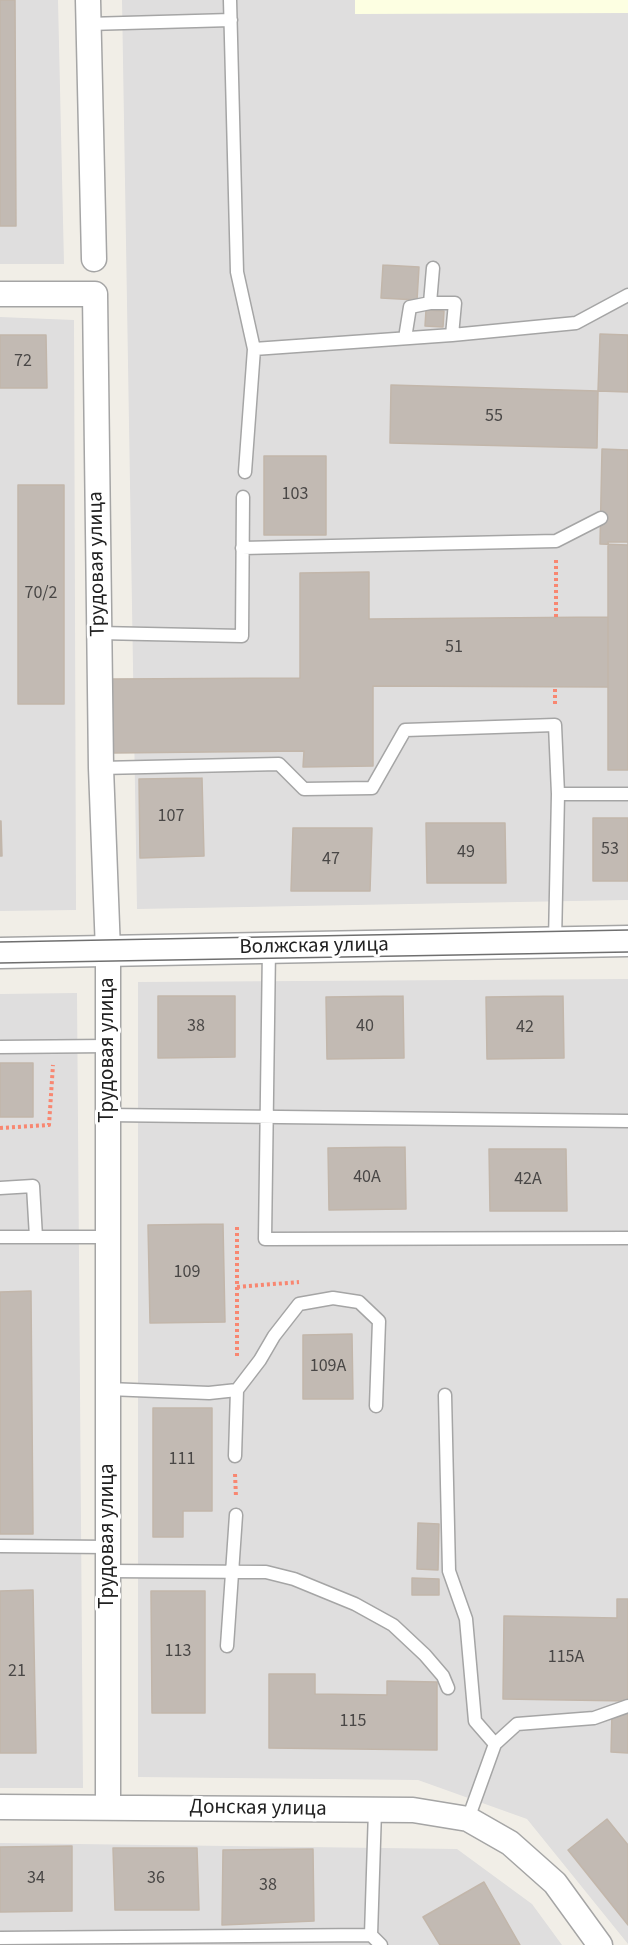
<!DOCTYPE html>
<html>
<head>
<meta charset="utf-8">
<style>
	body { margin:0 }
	canvas { display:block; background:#f1eee7 }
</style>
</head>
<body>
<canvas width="628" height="1945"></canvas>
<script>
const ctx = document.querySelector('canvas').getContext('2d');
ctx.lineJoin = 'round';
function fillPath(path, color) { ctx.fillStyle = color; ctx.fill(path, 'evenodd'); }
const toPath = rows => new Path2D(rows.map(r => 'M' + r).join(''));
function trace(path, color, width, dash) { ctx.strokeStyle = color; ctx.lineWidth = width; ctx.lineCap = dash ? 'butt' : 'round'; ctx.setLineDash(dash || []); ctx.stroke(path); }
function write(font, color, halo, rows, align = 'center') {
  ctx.font = font + ' "Source Sans 3",sans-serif'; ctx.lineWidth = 6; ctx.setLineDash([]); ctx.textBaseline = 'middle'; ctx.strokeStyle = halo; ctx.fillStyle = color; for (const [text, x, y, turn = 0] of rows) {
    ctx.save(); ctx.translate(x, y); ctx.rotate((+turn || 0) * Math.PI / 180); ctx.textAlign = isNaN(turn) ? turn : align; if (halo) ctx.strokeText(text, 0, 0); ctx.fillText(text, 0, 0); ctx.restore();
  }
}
fillPath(toPath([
	[0,0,58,0,64,264,0,264],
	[122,0,628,0,628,900,137,909],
	[0,317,74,320,76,910,0,911],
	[628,979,628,1944,527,1819,418,1780,138,1777,138,982],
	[77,993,83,1788,0,1788,0,994],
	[0,1843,457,1849,532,1904,562,1945,0,1945]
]), '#dfdede');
fillPath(toPath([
	[355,0,628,0,628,13,355,14]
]), '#fdffe2');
const building = toPath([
	[0,0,15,0,16,226,0,226,0,0],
	[383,265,419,267,417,300,381,298,383,265],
	[426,310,444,311,443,327,425,326,426,310],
	[600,334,628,335,628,392,598,391,600,334],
	[0,335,46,335,47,388,0,388,0,335],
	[391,385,598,391,597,448,390,443,391,385],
	[602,449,628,450,628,545,600,544,602,449],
	[264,456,326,456,326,535,264,535,264,456],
	[18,485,64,485,64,704,18,704,18,485],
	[608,542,628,542,628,770,608,770,608,542],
	[369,572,369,619,608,617,608,687,373,686,373,766,303,767,304,751,112,753,112,679,300,678,300,573,369,572],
	[202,778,204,856,140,858,139,779,202,778],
	[593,818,628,818,628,881,593,881,593,818],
	[0,821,1,821,2,856,0,856,0,821],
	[426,823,505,823,506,883,427,883,426,823],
	[293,828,372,828,370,891,291,891,293,828],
	[158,996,235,996,235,1057,158,1058,158,996],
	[403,996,404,1058,327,1059,326,997,403,996],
	[563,996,564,1058,487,1059,486,997,563,996],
	[0,1063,33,1063,33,1117,0,1117,0,1063],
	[405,1147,406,1209,329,1210,328,1148,405,1147],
	[489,1149,566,1149,567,1211,490,1211,489,1149],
	[223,1224,225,1322,150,1323,148,1225,223,1224],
	[31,1291,33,1534,0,1534,0,1292,31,1291],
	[352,1334,353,1399,303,1399,303,1335,352,1334],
	[153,1408,212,1408,212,1511,183,1511,183,1537,153,1537,153,1408],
	[418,1523,439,1524,438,1570,417,1569,418,1523],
	[412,1578,439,1579,439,1595,412,1595,412,1578],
	[33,1590,36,1753,0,1753,0,1591,33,1590],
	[151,1591,205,1591,205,1713,152,1713,151,1591],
	[617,1599,628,1599,628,1701,503,1699,504,1616,617,1618,617,1599],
	[269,1674,315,1674,315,1694,387,1695,387,1681,437,1682,437,1750,269,1748,269,1674],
	[612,1712,628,1713,628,1753,611,1752,612,1712],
	[607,1819,628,1845,628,1925,568,1850,607,1819],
	[72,1846,72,1911,0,1912,0,1847,72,1846],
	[113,1848,197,1848,199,1910,115,1910,113,1848],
	[313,1849,314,1921,222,1925,223,1850,313,1849],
	[484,1882,520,1945,440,1945,423,1917,484,1882]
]);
fillPath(building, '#c2bab3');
trace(building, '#c2b6aa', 1.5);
const service = toPath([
	[230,0,237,272,254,349,245,472],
	[88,24,231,20],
	[430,303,455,303,452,335],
	[405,338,410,307,430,303,433,268],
	[254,349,452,335,576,323,628,295],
	[242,548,556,541,601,518],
	[99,633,242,636,243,497],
	[101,768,279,764,304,789,372,788,405,730,555,725,558,794,555,942],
	[558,794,628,794],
	[269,948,265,1239,628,1238],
	[0,1047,108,1046],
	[107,1115,628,1121],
	[0,1188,33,1186,36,1237],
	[0,1237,107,1237],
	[108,1389,209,1393,237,1390,260,1360,274,1336,299,1304,333,1298,359,1302,379,1321,376,1406],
	[445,1395,449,1571,466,1619,475,1721,495,1744],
	[235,1456,237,1390],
	[0,1546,108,1547],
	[107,1571,266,1572,294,1579,355,1604,393,1625,425,1655,443,1676,448,1688],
	[227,1646,236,1515],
	[375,1810,371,1935,381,1945],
	[468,1819,495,1744,517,1724,594,1718,628,1706],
	[0,1938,371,1935]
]);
const minor = toPath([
	[88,0,94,259],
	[0,294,95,294,101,768,108,951,108,1806],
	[0,1807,413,1810,468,1819,510,1843,555,1883,600,1945]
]);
const tertiary = toPath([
	[0,953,628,941]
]);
trace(service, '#a5a5a5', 15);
trace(minor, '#a5a5a5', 27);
trace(tertiary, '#a5a5a5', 33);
trace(toPath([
	[556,617,556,560],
	[555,704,555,687],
	[0,1128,49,1125,53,1065],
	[237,1287,299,1282],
	[237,1356,237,1226],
	[235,1474,236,1497]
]), '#f88771', 4, [3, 3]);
trace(service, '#fff', 12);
trace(minor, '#fff', 24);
trace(tertiary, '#fff', 30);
trace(toPath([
	[0,942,628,930],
	[0,963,628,952]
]), '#6f6f6f', 1.5);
write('18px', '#494746', null, [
	["72",23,362],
	["55",494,417],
	["103",295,495],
	["70/2",41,594],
	["51",454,648],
	["107",171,817],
	["53",610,850],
	["49",466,853],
	["47",331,860],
	["38",196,1027],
	["40",365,1027],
	["42",525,1028],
	["40А",367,1178],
	["42А",528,1180],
	["109",187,1273],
	["109А",328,1367],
	["111",182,1460],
	["113",178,1652],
	["115А",566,1658],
	["21",17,1672],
	["115",353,1722],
	["34",36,1879],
	["36",156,1879],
	["38",268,1886]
]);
write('21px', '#212121', '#fff', [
	["Трудовая улица",98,564,-91],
	["Волжская улица",314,947,-1],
	["Трудовая улица",108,1050,-90],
	["Трудовая улица",108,1536,-90],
	["Донская улица",258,1809,1]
]);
</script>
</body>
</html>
